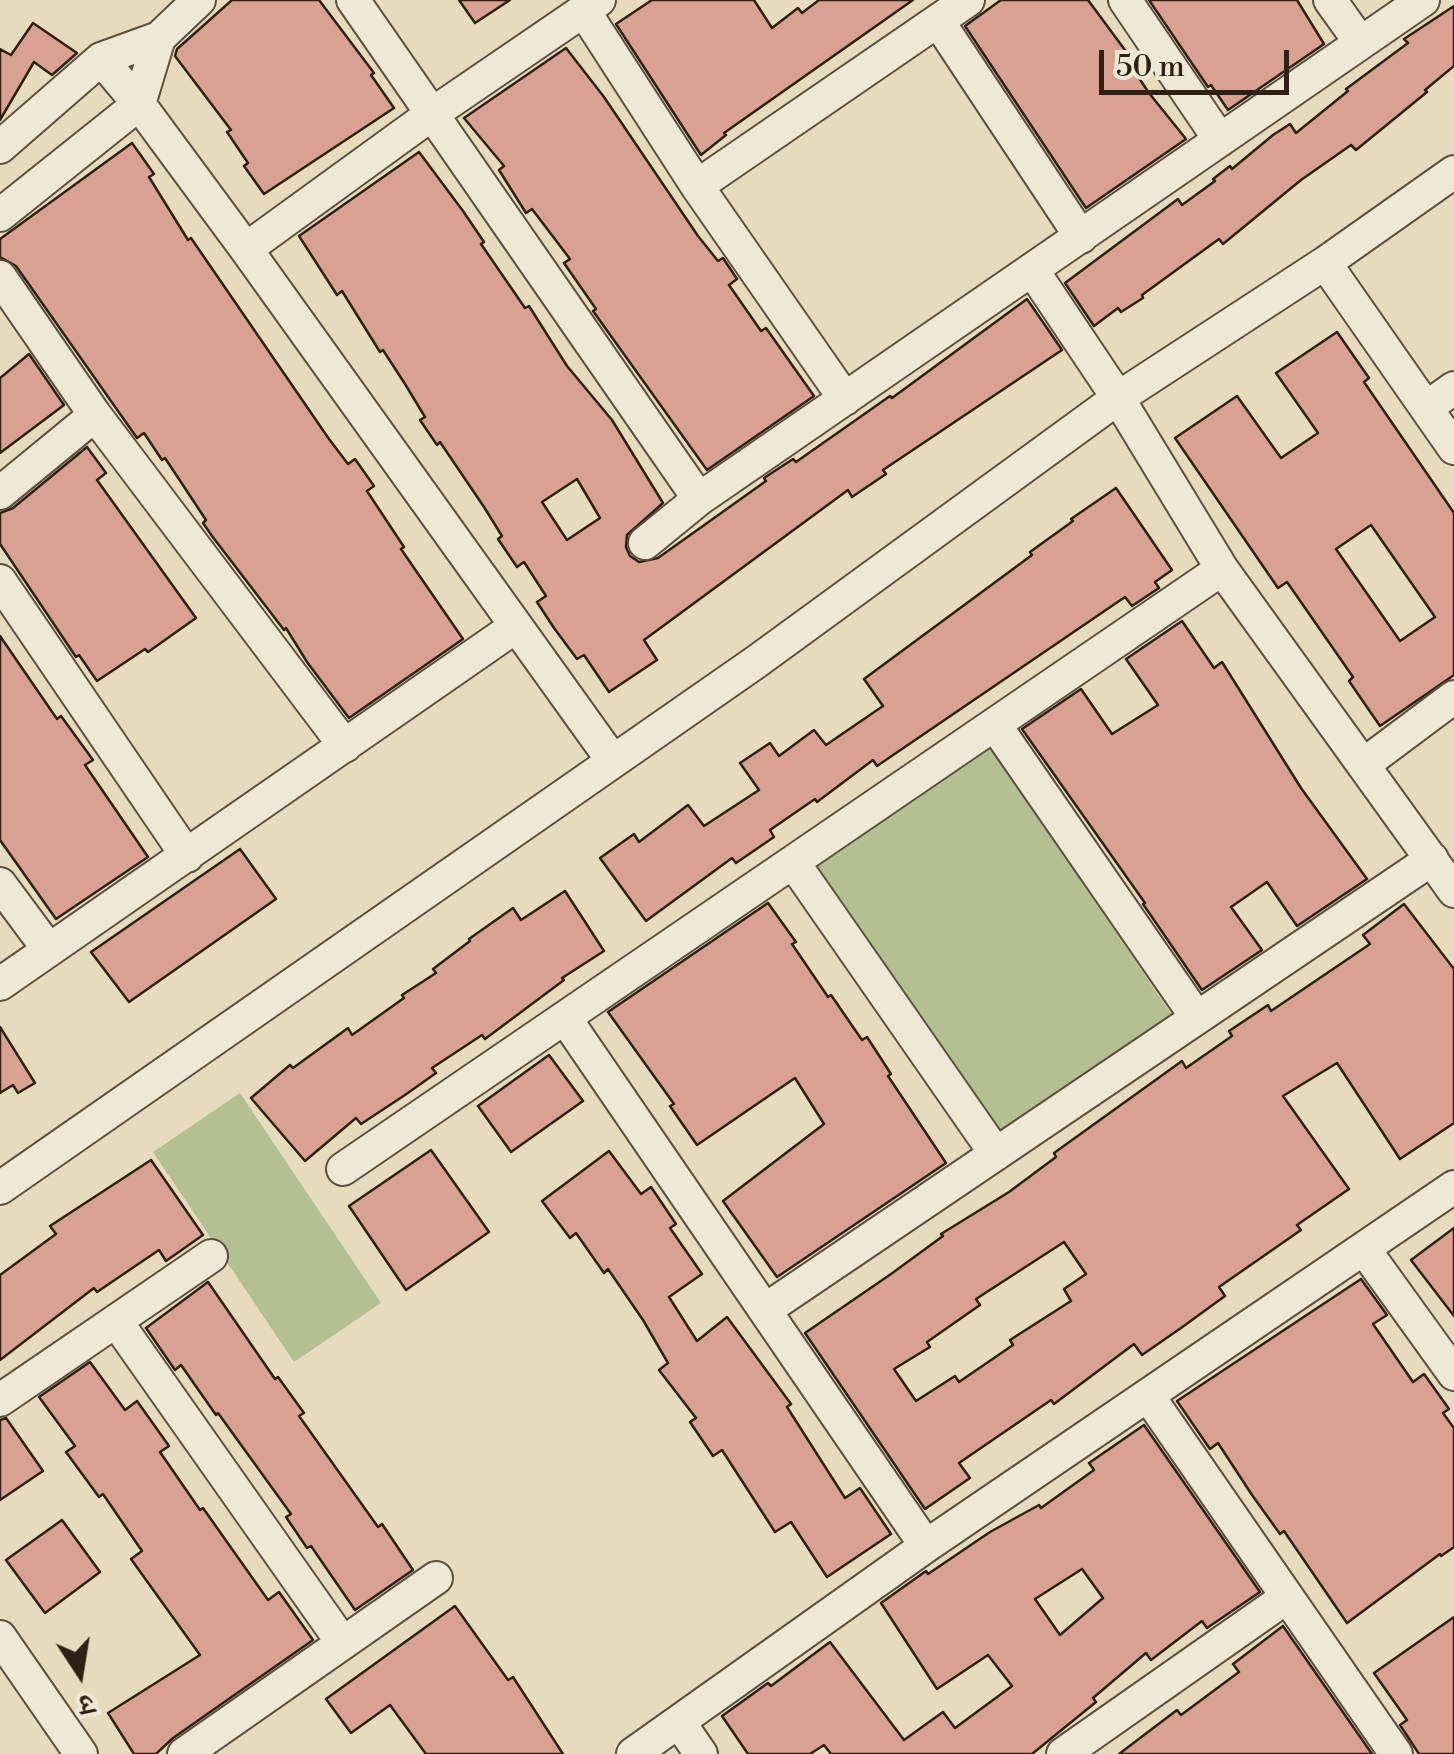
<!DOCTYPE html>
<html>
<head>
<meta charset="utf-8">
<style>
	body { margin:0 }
	#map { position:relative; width:1454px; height:1754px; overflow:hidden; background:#e6dbbd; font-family:"Libre Bodoni","Noto Serif Devanagari",serif }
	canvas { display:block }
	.north { position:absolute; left:30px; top:1624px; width:100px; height:100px; -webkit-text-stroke:8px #efe8d4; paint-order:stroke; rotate:168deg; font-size:28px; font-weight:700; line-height:40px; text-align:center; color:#2e2015 }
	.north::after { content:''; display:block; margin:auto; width:35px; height:45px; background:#2e2015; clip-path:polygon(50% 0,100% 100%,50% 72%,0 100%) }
	.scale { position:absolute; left:1099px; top:50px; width:190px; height:45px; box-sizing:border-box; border:5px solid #2e2015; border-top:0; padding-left:12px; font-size:30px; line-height:35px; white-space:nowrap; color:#2e2015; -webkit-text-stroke:8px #efe8d4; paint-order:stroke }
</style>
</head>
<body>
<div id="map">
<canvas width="1454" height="1754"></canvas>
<div class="north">उ</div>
<div class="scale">50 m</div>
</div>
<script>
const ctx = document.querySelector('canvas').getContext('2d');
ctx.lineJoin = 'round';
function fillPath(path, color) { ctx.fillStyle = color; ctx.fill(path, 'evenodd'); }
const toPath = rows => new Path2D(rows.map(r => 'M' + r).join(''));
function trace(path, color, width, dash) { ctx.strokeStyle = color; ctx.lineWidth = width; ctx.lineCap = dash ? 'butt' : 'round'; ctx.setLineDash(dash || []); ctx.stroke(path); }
fillPath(toPath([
	[989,747,1172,1015,998,1133,815,864],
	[240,1093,381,1303,294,1362,153,1152]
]), '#b4c091');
const building = toPath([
	[232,0,319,0,374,73,371,75,394,108,264,194,244,166,248,163,227,132,231,130,175,56,177,49,232,0],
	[459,0,510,0,475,23,459,0],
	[652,0,754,0,772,28,798,8,802,13,819,0,913,0,724,133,726,135,701,155,616,24,652,0],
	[1001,0,1088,0,1139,69,1135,72,1149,93,1186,139,1086,208,965,26,1001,0],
	[1149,0,1297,0,1324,44,1228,110,1211,85,1208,87,1149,0],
	[1454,6,1454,66,1425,90,1427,92,1356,150,1351,145,1301,180,1223,244,1219,239,1142,295,1143,298,1121,312,1118,308,1094,326,1065,283,1178,199,1182,205,1215,181,1213,179,1230,166,1232,169,1273,135,1290,124,1296,133,1348,91,1346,89,1408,43,1404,39,1454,6],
	[33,23,77,53,52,75,34,62,0,120,0,49,11,55,33,23],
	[566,48,604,97,698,236,718,261,723,258,737,279,729,285,761,331,766,328,814,396,707,470,593,311,596,309,564,263,570,259,532,209,526,213,499,170,504,166,464,118,566,48],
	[132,143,154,174,149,177,188,240,191,238,329,439,348,464,355,459,374,486,367,491,404,547,401,549,463,639,349,718,307,662,286,628,284,630,212,536,203,523,206,520,165,458,162,460,144,433,137,438,16,266,0,257,0,239,132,143],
	[419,152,463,211,484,242,481,244,525,308,529,306,567,366,612,420,663,503,627,535,626,547,630,556,639,562,658,558,766,481,764,478,793,459,796,462,890,396,892,398,1027,299,1062,350,883,470,886,474,852,497,848,490,644,640,657,660,609,692,584,655,577,659,554,628,537,602,546,596,524,562,517,567,498,539,502,536,484,507,440,442,437,445,420,420,425,417,405,384,383,350,380,352,342,291,337,295,299,236,419,152],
	[577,479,600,518,567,540,542,502,577,479],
	[1337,332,1369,378,1364,382,1454,513,1454,675,1380,726,1349,681,1353,677,1287,582,1278,588,1175,438,1237,396,1281,458,1318,433,1276,373,1337,332],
	[1371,525,1435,617,1400,641,1336,549,1371,525],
	[29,354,64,405,0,453,0,378,29,354],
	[87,447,106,473,97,480,196,618,148,652,145,649,97,681,79,655,76,657,0,544,0,513,13,508,87,447],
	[1116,488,1172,570,1155,582,1159,588,1132,606,1125,597,877,766,873,760,817,802,815,799,770,830,774,837,736,863,732,858,646,921,600,858,634,834,639,842,688,805,704,826,759,790,740,763,770,743,779,756,814,730,826,745,883,706,864,679,1032,555,1030,552,1073,521,1071,519,1116,488],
	[1182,621,1214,668,1222,662,1301,788,1367,879,1297,926,1267,882,1231,907,1262,950,1202,990,1143,904,1145,903,1022,729,1081,689,1112,734,1158,705,1126,659,1182,621],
	[0,636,57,719,61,716,93,760,85,765,148,857,56,919,0,840,0,636],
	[240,849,276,899,129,1002,91,952,240,849],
	[565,891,604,951,562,978,564,980,485,1039,482,1035,432,1068,436,1073,405,1095,361,1124,356,1118,305,1161,251,1098,290,1065,293,1068,348,1028,352,1035,404,998,402,995,436,973,433,969,470,941,469,939,513,908,521,920,565,891],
	[768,903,796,942,792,944,828,997,831,995,862,1040,867,1037,891,1074,888,1076,946,1163,777,1277,723,1201,824,1124,795,1078,697,1145,670,1106,674,1104,608,1012,768,903],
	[1404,904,1454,969,1454,1123,1400,1159,1337,1063,1283,1096,1349,1189,1297,1225,1301,1230,1219,1287,1225,1296,1181,1328,1142,1355,1134,1344,1054,1404,1051,1400,959,1463,970,1478,925,1509,805,1333,891,1274,943,1236,941,1234,1009,1192,1056,1157,1054,1153,1182,1061,1186,1068,1232,1036,1229,1031,1268,1005,1271,1011,1370,944,1363,935,1404,904],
	[1064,1242,1086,1274,1064,1289,1071,1301,1010,1340,1013,1345,959,1382,955,1376,916,1401,894,1369,930,1347,927,1342,980,1305,976,1299,1064,1242],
	[0,1027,35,1083,18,1093,13,1085,0,1093,0,1027],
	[549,1055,583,1101,511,1152,478,1106,549,1055],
	[431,1150,489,1232,406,1290,349,1206,431,1150],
	[609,1151,641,1194,651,1187,676,1224,670,1228,702,1274,669,1297,697,1341,727,1317,791,1404,787,1407,845,1498,860,1488,891,1534,827,1577,791,1522,775,1532,722,1450,713,1456,690,1422,696,1418,659,1370,668,1363,643,1320,608,1269,604,1273,576,1233,570,1238,542,1201,609,1151],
	[151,1160,203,1235,166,1261,159,1250,97,1292,94,1288,0,1360,0,1275,56,1234,50,1226,151,1160],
	[1454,1228,1454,1316,1411,1260,1454,1228],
	[1361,1279,1387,1315,1373,1324,1413,1382,1424,1374,1449,1409,1443,1413,1454,1428,1454,1547,1441,1556,1440,1554,1347,1623,1284,1531,1280,1534,1252,1495,1218,1443,1210,1449,1177,1401,1361,1279],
	[208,1282,275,1379,278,1377,304,1413,299,1416,378,1527,382,1524,413,1570,355,1610,311,1546,307,1548,286,1517,291,1514,218,1413,216,1415,181,1365,175,1370,146,1328,208,1282],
	[90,1362,125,1410,137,1401,169,1446,160,1452,200,1510,203,1508,268,1600,279,1592,313,1640,173,1738,156,1754,134,1754,108,1713,200,1655,131,1559,142,1551,103,1494,99,1497,66,1452,75,1446,39,1397,90,1362],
	[6,1418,43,1471,0,1500,0,1420,6,1418],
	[1144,1425,1260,1592,1207,1628,1202,1621,1151,1660,1146,1653,1093,1698,1096,1702,1032,1754,831,1754,824,1745,810,1754,748,1754,722,1716,768,1683,771,1686,830,1642,904,1740,943,1712,955,1728,1012,1686,988,1655,937,1689,881,1603,926,1571,928,1574,990,1532,1039,1505,1041,1508,1094,1470,1089,1463,1144,1425],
	[1082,1569,1103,1598,1060,1635,1035,1599,1082,1569],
	[62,1520,100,1572,45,1613,6,1560,62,1520],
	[455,1606,508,1680,513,1677,563,1754,426,1754,390,1705,351,1733,326,1699,455,1606],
	[1454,1617,1454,1754,1419,1754,1400,1725,1407,1720,1374,1673,1454,1617],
	[1283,1626,1372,1754,1119,1754,1177,1710,1181,1715,1239,1672,1233,1664,1283,1626]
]);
fillPath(building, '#d8a192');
trace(building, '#2e2015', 2.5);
const minor = toPath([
	[353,0,699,499],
	[1125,0,1220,140],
	[1330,0,1360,42],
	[584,11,697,186,845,399],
	[938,21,1081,237],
	[101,59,139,104,246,249,613,761],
	[0,147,101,59,159,38,199,0],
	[697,186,968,0],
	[0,215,139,104,159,38],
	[246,249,432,114,599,0],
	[1325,263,1454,448],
	[1033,271,1118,398,1222,569,1454,891],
	[0,277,95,415,345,746],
	[1426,408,1454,388],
	[0,493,95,415],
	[645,543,699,499,1423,0],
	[0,581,187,856],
	[995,725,1197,1018],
	[1363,765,1454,697],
	[793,862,996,1154],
	[0,884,49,950],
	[0,984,515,627],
	[565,1018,926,1546],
	[343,1169,1222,569],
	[0,1188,756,662,1118,398,1325,263,1454,172],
	[1364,1249,1454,1374],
	[765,1310,1432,859],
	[116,1321,342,1642],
	[1149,1397,1396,1754],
	[0,1400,211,1256],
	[0,1637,81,1754],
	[679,1722,701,1754],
	[184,1754,436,1578],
	[633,1754,926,1546,1454,1187],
	[1063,1754,1287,1597]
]);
trace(minor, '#5c4f3f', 36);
trace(minor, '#efe8d4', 32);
</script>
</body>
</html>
